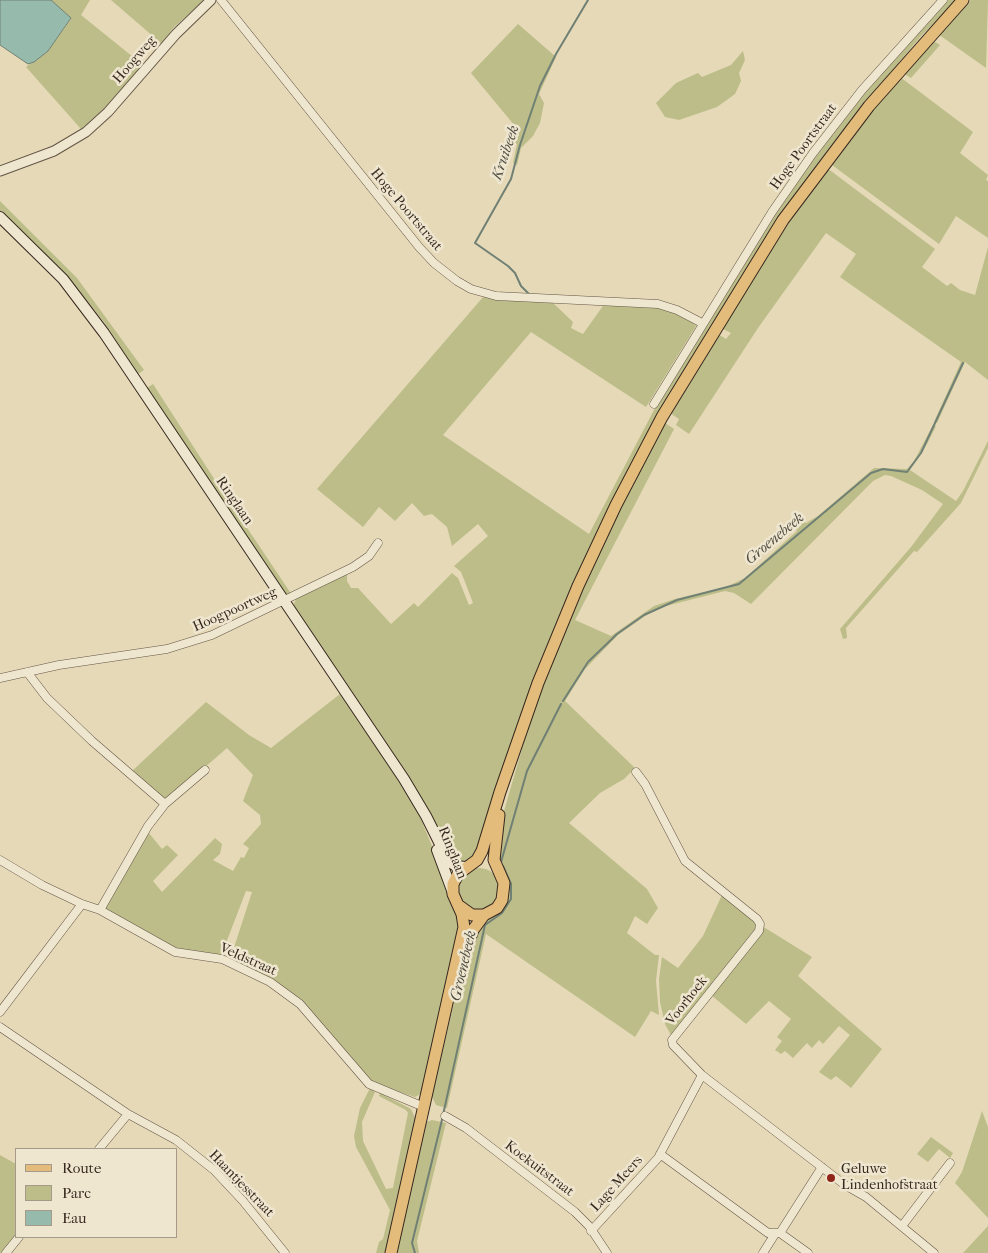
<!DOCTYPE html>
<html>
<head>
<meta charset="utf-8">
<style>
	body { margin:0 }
	#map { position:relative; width:988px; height:1253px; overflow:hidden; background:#e6d9b7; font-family:"IM FELL French Canon",serif }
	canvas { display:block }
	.legend { position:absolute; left:15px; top:1148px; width:162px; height:90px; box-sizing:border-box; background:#efe6d0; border:1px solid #a59a89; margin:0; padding:6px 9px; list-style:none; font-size:15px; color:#37291f }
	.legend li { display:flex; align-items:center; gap:10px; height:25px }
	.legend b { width:25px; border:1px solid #a59a89 }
</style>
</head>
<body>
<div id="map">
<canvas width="988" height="1253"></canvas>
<ul class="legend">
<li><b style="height:6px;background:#e3bc7c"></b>Route</li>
<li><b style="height:14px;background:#bcbd89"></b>Parc</li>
<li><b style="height:14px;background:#96baac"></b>Eau</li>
</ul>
</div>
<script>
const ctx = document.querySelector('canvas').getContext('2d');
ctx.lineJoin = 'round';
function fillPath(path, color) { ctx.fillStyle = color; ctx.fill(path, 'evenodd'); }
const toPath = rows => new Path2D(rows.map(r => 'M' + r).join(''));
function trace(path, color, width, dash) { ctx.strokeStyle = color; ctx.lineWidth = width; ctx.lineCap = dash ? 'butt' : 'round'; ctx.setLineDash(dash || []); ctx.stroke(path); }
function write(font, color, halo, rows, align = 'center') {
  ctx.font = font + ' "IM FELL French Canon",serif'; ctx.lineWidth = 5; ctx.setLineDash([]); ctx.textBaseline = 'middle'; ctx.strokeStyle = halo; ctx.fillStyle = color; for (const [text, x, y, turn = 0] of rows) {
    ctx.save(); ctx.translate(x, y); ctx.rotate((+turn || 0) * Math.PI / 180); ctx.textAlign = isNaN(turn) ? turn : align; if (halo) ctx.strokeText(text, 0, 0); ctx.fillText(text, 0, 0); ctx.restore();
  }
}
fillPath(toPath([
	[51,0,90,0,81,15,143,65,106,107,81,129,26,67,48,51,71,19],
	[111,0,204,0,173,28,162,44],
	[946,0,957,0,921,36,880,85,843,130,796,195,653,423,594,538,551,636,479,848,468,862,454,862,409,780,293,606,297,597,347,572,347,581,351,588,358,588,391,624,414,603,418,607,452,573,458,578,469,605,473,603,465,582,461,572,454,566,488,536,478,524,452,546,447,527,432,514,424,516,412,503,395,521,379,507,363,527,317,489,484,296,506,300,552,302,573,322,571,328,583,334,605,303,665,307,683,314,696,326,646,407,531,332,443,435,589,534,654,410,729,284,783,199,858,99],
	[971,0,988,0,986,68,938,34],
	[518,24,556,57,539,94,544,103,540,123,533,136,521,148,517,165,513,163,517,144,514,142,515,126,471,73],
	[932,40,940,45,911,78,903,73],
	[743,51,745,60,739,73,741,81,735,94,717,107,679,120,665,117,656,103,676,83,698,73,702,77,731,65],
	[900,77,973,132,960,153,988,175,986,180,988,181,988,238,956,216,939,244,832,165,852,136],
	[827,168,935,249,922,267,947,286,951,283,960,290,975,295,988,247,988,380,965,362,937,423,934,422,961,362,840,277,856,254,826,233,758,328,689,434,676,425,679,419,670,413,718,334,726,339,731,333,721,328,774,244],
	[0,201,77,278,144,370,138,374,104,322,72,282,32,241,0,212],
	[153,384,213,477,292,595,286,596,147,388],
	[665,423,674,429,575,620,611,636,654,606,675,599,726,587,745,578,797,531,794,524,795,519,803,520,806,523,818,516,874,468,907,469,914,461,933,425,936,426,927,444,910,470,956,501,963,491,988,441,988,448,961,503,917,552,914,551,846,628,847,638,843,639,840,629,911,547,943,504,922,490,891,476,885,475,873,481,751,604,734,593,725,591,666,606,651,612,618,635,585,669,565,701,635,768,624,779,600,793,569,823,647,889,658,908,647,924,635,916,627,933,655,955,659,955,656,981,659,1015,651,1011,635,1037,486,934,447,1108,436,1105,432,1097,460,976,480,923,502,908,498,864,502,818,534,707,598,553,623,501],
	[340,694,402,785,418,812,448,885,461,924,422,1093,415,1097,370,1082,300,1001,268,978,230,960,252,892,246,891,221,956,179,950,105,909,148,832,162,849,167,845,178,855,153,881,162,892,215,838,222,844,220,854,213,860,233,871,241,857,244,858,249,848,243,844,261,824,260,815,243,801,253,775,227,748,165,802,131,772,206,702,249,735,271,748],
	'458 889a21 21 0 1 1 42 0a21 21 0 1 1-42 0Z',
	[722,895,756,922,756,930,672,1037,665,1024,660,1002,659,979,662,957,678,968,703,936],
	[762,926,812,957,798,976,882,1049,851,1088,836,1076,831,1080,819,1072,850,1035,839,1026,823,1044,819,1040,812,1048,807,1043,793,1058,785,1051,781,1054,775,1050,782,1041,777,1037,791,1019,769,1001,746,1024,711,995],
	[370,1088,375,1092,362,1122,363,1141,386,1189,393,1188,408,1113,406,1110,379,1096,380,1093,411,1109,416,1120,385,1253,376,1253,379,1242,383,1239,390,1210,356,1147,354,1136,360,1108],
	[982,1111,988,1127,988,1218,955,1183,962,1172],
	[432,1120,446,1123,417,1241,419,1253,395,1253,424,1127,426,1122],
	[931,1137,953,1153,950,1158,939,1149,928,1162,917,1154],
	[0,1155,16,1164,16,1237,3,1253,0,1253],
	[988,1226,988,1253,963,1253]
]), '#bcbd89');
const water = toPath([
	[0,0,51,0,71,18,48,51,34,62,28,64,0,45,0,0]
]);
fillPath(water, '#96baac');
trace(water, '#708074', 1);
trace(toPath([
	[530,295,521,286,515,273,508,266,475,243,511,179,520,145,540,86,556,54,588,0],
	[563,701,588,662,617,634,644,615,677,600,739,584,871,473,883,469,907,472,921,453,963,363],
	[501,862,527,771,561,704],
	[415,1253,412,1243,441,1124,485,925,502,913,511,899,511,884,503,866]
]), '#708074', 2);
const minor = toPath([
	[221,0,419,247,434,263,457,281,471,289,496,296,658,304,677,310,702,323],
	[654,404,772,212,813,153,862,90,943,0],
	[27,672,47,698,92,741,165,804],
	[0,678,59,665,167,649,212,635,353,567,369,556,378,543],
	[636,772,645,784,685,861,757,919,760,924,759,931,672,1040,673,1045,702,1075,845,1185,866,1197,934,1253],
	[0,860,42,885,82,904,100,910,175,952,222,959,270,982,300,1004,369,1084,424,1107],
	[100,910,148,826,165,804,205,770],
	[0,1012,82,904],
	[0,1027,128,1114,176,1140,214,1170,243,1201,285,1253],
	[445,1116,466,1128,575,1212,589,1226,607,1253],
	[99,1149,128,1114],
	[660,1154,768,1233,780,1233],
	[902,1226,950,1163],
	[591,1231,658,1158,702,1075],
	[6,1253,19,1237],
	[763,1253,775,1234],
	[808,1253,780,1233,822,1167]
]);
const tertiary = toPath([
	[0,171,54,151,86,132,108,112,176,34,211,0]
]);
const secondary = toPath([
	[0,217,63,279,104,333,404,779,426,816,449,862,456,866,465,867],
	[437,850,453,893]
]);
const primary = toPath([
	[458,905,472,915,484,915,497,908,502,900,504,883,494,860,499,815],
	[462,960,473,930,484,915],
	[391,1253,464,927,462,914,453,894,453,884,458,874,477,860,482,851,500,792,538,683,578,586,616,505,662,417,783,220,869,106,963,0]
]);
trace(minor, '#635545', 9);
trace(tertiary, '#635545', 11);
trace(secondary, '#37291f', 12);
trace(primary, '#37291f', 13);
trace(minor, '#efe6d0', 8);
trace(tertiary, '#efe6d0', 9);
trace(secondary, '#efe6d0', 10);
trace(primary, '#e3bc7c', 11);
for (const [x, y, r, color] of [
	[831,1178,5,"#8f2418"]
]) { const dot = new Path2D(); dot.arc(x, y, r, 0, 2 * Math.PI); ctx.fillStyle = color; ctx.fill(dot); trace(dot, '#efe6d0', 2); }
write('14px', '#37291f', '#efe6d0', [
	["Hoogweg",135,60,-49],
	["Hoge Poortstraat",804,147,-54],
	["Hoge Poortstraat",406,210,50],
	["Ringlaan",234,501,56],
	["Hoogpoortweg",235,610,-24],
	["Ringlaan",452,853,68],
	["Veldstraat",248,960,24],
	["Voorhoek",687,1001,-52],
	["Koekuitstraat",539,1169,37],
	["Haantjesstraat",241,1184,46],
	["Lage Meers",617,1184,-48]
]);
write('14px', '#37291f', '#efe6d0', [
	["Geluwe",841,1170],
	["Lindenhofstraat",841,1186]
], 'left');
write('italic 15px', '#4f4d42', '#efe6d0', [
	["Kruibeek",506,153,-71],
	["Groenebeek",775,539,-40],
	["Groenebeek",464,966,-77]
]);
</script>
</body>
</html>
